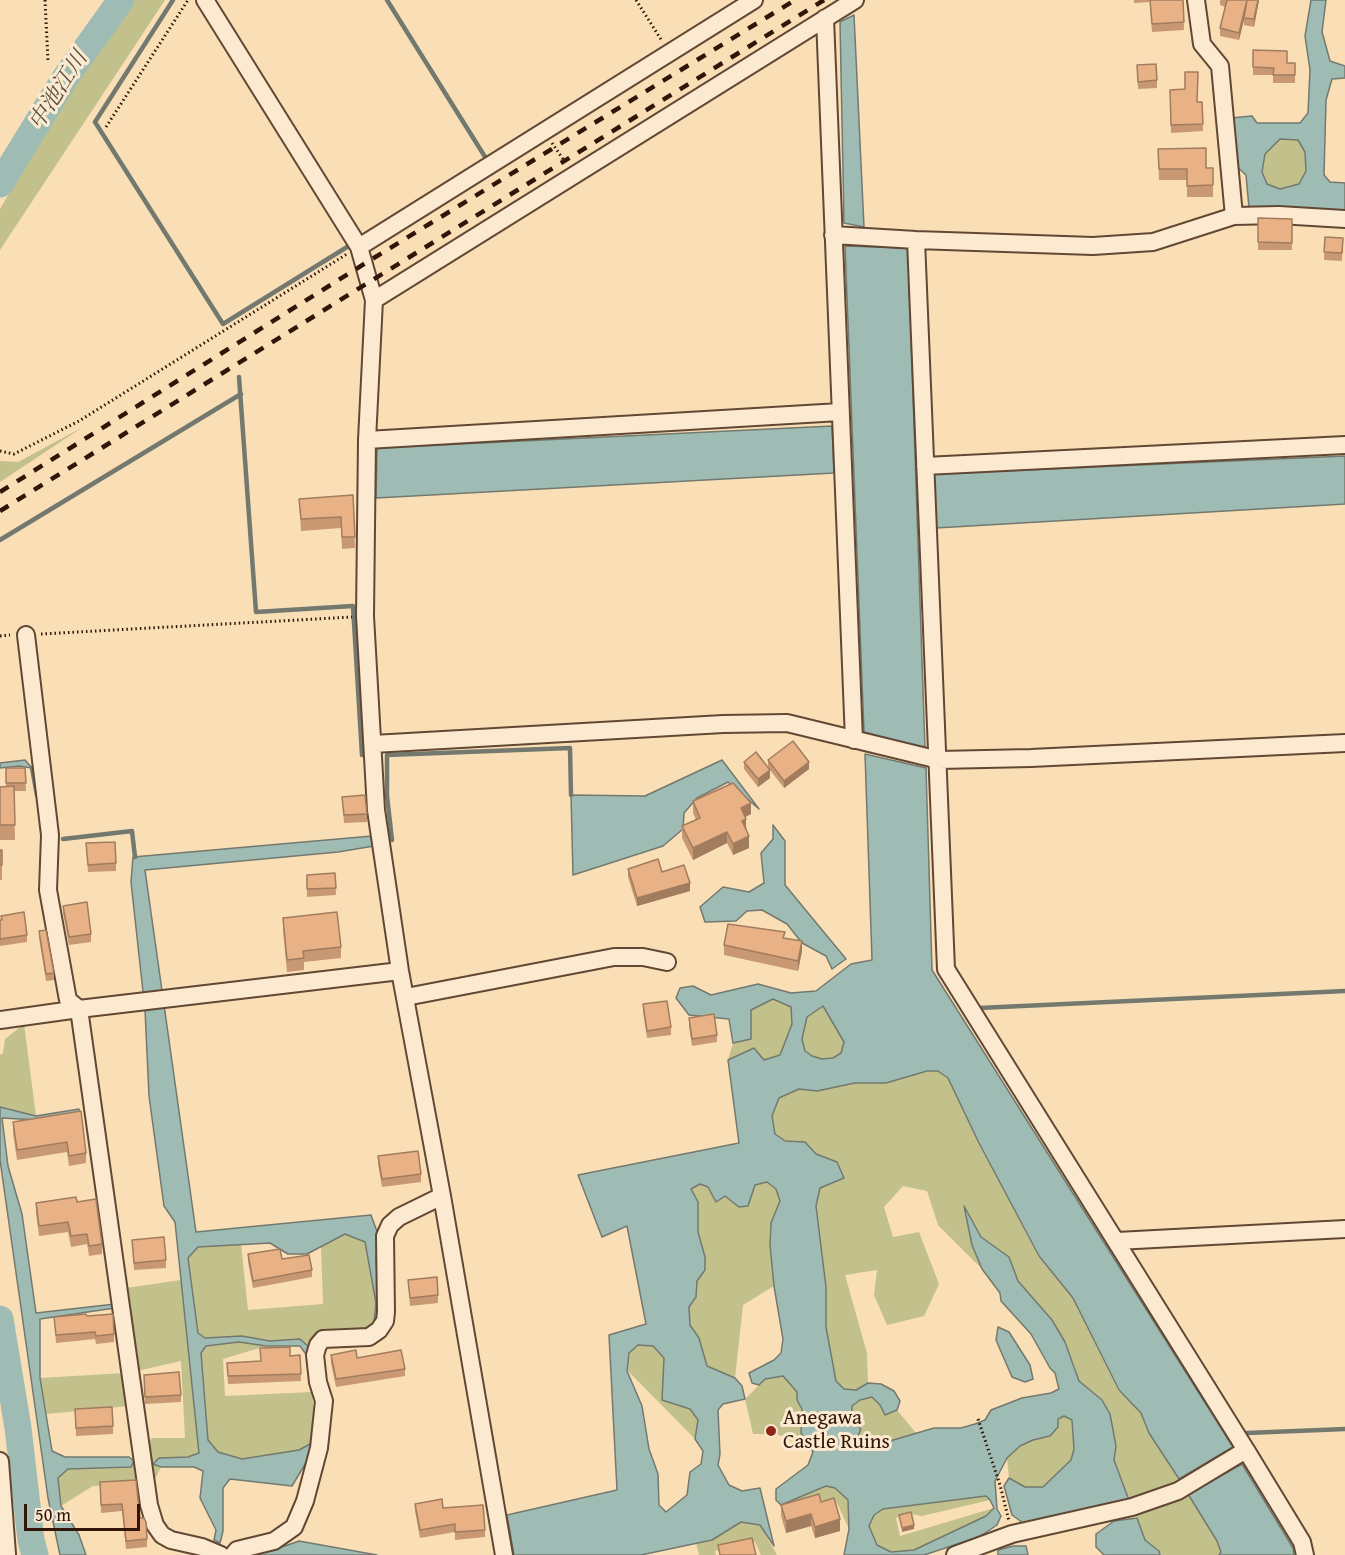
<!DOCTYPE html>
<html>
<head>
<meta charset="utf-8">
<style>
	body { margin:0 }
	#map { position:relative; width:1345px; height:1555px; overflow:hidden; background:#fadfb6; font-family:"Gentium Book Plus",serif }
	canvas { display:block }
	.scale { position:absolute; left:24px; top:1504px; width:116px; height:27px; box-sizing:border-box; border:3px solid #301508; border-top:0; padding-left:8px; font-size:18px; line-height:21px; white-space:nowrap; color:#301508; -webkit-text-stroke:4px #fcead0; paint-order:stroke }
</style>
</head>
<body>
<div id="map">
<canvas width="1345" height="1555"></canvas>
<div class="scale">50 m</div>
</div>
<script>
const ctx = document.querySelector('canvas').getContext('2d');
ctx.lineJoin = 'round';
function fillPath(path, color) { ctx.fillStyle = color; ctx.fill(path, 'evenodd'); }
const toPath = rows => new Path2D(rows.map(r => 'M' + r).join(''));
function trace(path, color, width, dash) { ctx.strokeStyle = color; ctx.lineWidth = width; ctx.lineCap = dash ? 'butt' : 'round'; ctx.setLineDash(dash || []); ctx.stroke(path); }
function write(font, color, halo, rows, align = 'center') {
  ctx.font = font + ' "Gentium Book Plus","Noto Serif JP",serif'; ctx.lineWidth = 6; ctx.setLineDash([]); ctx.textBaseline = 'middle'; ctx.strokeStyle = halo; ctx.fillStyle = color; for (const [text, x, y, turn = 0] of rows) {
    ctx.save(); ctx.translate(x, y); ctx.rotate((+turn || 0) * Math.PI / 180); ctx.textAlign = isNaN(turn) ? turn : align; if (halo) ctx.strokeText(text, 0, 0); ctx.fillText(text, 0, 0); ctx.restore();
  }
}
fillPath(toPath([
	[131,0,165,0,0,250,0,209,74,82],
	[1280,139,1298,140,1305,152,1306,171,1299,184,1280,189,1267,184,1262,172,1264,153],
	[83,427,0,482,0,461,18,462],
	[773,999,792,1007,792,1024,780,1055,764,1060,728,1060,733,1043,751,1039,751,1010],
	[824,1006,844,1042,841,1053,833,1058,822,1059,812,1056,805,1051,802,1038,807,1017],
	[24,1024,36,1116,0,1107,0,1055,3,1053,5,1039],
	[927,1071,938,1071,948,1078,979,1143,1038,1256,1073,1298,1118,1390,1141,1413,1149,1433,1217,1541,1221,1552,1219,1555,1160,1555,1159,1550,1145,1540,1114,1460,1116,1446,1110,1414,1102,1400,1079,1381,1073,1362,1052,1320,1018,1281,1009,1257,981,1237,965,1209,972,1245,982,1269,938,1225,927,1191,903,1186,884,1207,893,1237,919,1232,939,1284,924,1316,887,1325,874,1295,877,1270,845,1275,867,1353,868,1383,856,1390,844,1389,836,1381,826,1327,826,1287,816,1206,820,1188,844,1178,837,1162,816,1154,805,1142,785,1141,775,1134,771,1116,779,1098,799,1089,817,1091,855,1083,886,1083],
	[767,1182,776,1189,780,1201,771,1223,770,1245,774,1286,743,1305,735,1378,707,1366,699,1338,690,1325,689,1307,696,1297,697,1281,705,1257,698,1232,698,1202,691,1189,699,1184,708,1187,714,1196,725,1196,739,1207,755,1185],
	[345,1234,365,1242,376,1303,372,1329,310,1348,300,1339,270,1341,242,1336,205,1338,197,1333,188,1258,198,1247,241,1244,248,1310,323,1304,321,1246],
	[181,1280,199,1453,188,1457,159,1458,154,1464,161,1467,153,1483,93,1486,61,1506,58,1478,68,1469,131,1467,152,1438,185,1438,181,1361,137,1371,126,1288],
	[239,1342,266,1346,223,1359,225,1396,312,1392,315,1423,312,1443,300,1450,242,1459,218,1452,208,1440,201,1353,206,1346],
	[638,1345,653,1346,664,1358,662,1400,690,1409,698,1420,695,1439,627,1370,629,1353],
	[124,1373,129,1406,46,1414,40,1378],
	[783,1376,797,1392,797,1400,802,1409,801,1433,813,1452,777,1434,753,1434,745,1399,765,1379],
	[872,1397,880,1405,885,1415,897,1410,916,1433,873,1446,862,1444,852,1421,852,1406,860,1400],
	[1064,1416,1072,1420,1074,1449,1071,1460,1043,1487,1025,1487,1009,1478,1007,1458,1020,1446,1033,1440,1050,1436,1058,1427,1058,1419],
	[826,1486,835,1488,848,1500,849,1529,837,1503,819,1500,781,1512,781,1505],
	[986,1496,990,1500,922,1516,910,1514,896,1518,900,1536,994,1508,986,1516,914,1550,891,1552,877,1545,869,1526,874,1515,883,1509],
	[741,1522,760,1525,777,1555,761,1555,755,1542,715,1551,716,1555,699,1555,696,1543,712,1540]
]), '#c2c18b');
const water = toPath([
	[1311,0,1326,0,1322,32,1330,61,1345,66,1345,78,1332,79,1326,100,1324,175,1330,182,1345,183,1345,211,1249,208,1246,175,1234,164,1231,118,1252,116,1257,123,1300,123,1308,113,1310,70,1305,36,1311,0],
	[1280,139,1298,140,1305,152,1306,171,1299,184,1280,189,1267,184,1262,172,1265,154,1280,139],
	[854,15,864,227,844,223,840,22,854,15],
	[845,246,908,248,925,749,864,732,845,246],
	[832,426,834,473,376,498,377,448,832,426],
	[1345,456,1345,504,936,528,934,474,1345,456],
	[865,754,926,768,932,970,1233,1447,1179,1479,1149,1433,1141,1413,1119,1390,1073,1298,1039,1256,979,1143,948,1078,938,1071,927,1071,886,1083,855,1083,817,1091,799,1089,779,1098,772,1116,775,1134,785,1141,805,1142,816,1154,837,1162,844,1178,820,1188,816,1206,826,1287,826,1327,836,1381,844,1389,856,1390,868,1383,881,1384,894,1391,900,1401,897,1410,885,1415,880,1405,872,1397,860,1400,852,1406,852,1421,861,1429,858,1436,862,1444,873,1446,934,1428,961,1428,975,1424,985,1420,991,1410,1022,1398,1051,1393,1059,1389,1055,1373,1050,1368,1031,1334,1001,1301,1000,1293,982,1269,972,1245,964,1206,981,1237,1009,1257,1018,1281,1052,1320,1065,1342,1079,1381,1102,1400,1110,1414,1116,1446,1114,1460,1130,1503,1026,1525,1012,1515,1004,1486,1009,1478,1025,1487,1043,1487,1071,1460,1074,1449,1072,1420,1064,1416,1058,1419,1058,1427,1050,1436,1033,1440,1020,1446,1007,1458,995,1481,997,1509,1001,1516,997,1525,979,1537,924,1555,844,1555,849,1529,848,1500,835,1488,826,1486,781,1505,776,1500,776,1489,808,1465,813,1452,801,1433,802,1409,797,1400,797,1392,783,1376,765,1379,759,1385,752,1383,749,1373,774,1360,781,1353,783,1339,774,1286,770,1245,771,1223,780,1201,776,1189,767,1182,755,1185,748,1206,739,1207,725,1196,716,1202,708,1187,700,1184,691,1189,698,1202,698,1232,705,1257,705,1270,697,1281,696,1297,689,1307,690,1325,699,1338,707,1366,735,1378,742,1386,745,1399,723,1404,718,1410,720,1454,718,1465,729,1485,742,1491,760,1488,774,1546,760,1525,741,1522,712,1540,641,1555,514,1555,507,1515,617,1490,609,1335,646,1324,627,1226,602,1237,578,1175,739,1143,728,1060,754,1048,764,1060,780,1055,792,1024,791,1007,773,999,751,1010,751,1039,733,1043,729,1019,689,1015,676,998,680,988,693,986,711,995,758,984,791,993,816,991,851,964,872,960,865,754],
	[823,1006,844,1042,841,1053,833,1058,822,1059,812,1056,805,1051,802,1039,807,1017,823,1006],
	[638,1345,653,1346,664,1358,662,1400,690,1409,698,1420,695,1439,703,1451,701,1464,690,1472,687,1495,666,1512,659,1505,658,1474,649,1449,642,1406,627,1371,629,1353,638,1345],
	[986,1496,990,1500,994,1508,986,1516,914,1550,891,1552,877,1545,869,1526,874,1515,883,1509,986,1496],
	[25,760,32,768,19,766,0,768,0,763,25,760],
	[722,760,759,809,728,782,697,798,684,813,683,829,663,846,573,875,571,795,645,796,722,760],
	[773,825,785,841,785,885,846,959,832,969,826,956,802,943,787,924,762,910,747,911,736,921,705,922,700,907,723,887,749,892,764,883,761,853,773,839,773,825],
	[372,836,374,846,338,852,145,870,196,1232,371,1215,379,1237,376,1257,379,1313,374,1321,376,1303,365,1242,345,1234,307,1254,288,1254,270,1243,198,1247,188,1258,198,1333,205,1338,242,1336,270,1341,300,1339,310,1348,308,1357,300,1346,266,1346,239,1342,206,1346,201,1353,208,1440,218,1452,242,1459,299,1450,312,1443,310,1456,292,1486,230,1479,223,1488,223,1531,220,1543,214,1540,216,1530,200,1498,203,1471,194,1467,161,1467,153,1464,159,1458,188,1457,199,1453,175,1222,164,1206,149,1096,145,1010,131,882,133,857,372,836],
	[0,1107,36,1116,79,1109,79,1114,37,1120,2,1118,8,1166,22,1214,36,1313,115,1304,115,1308,40,1319,40,1378,52,1451,65,1457,129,1457,134,1461,131,1467,68,1469,58,1478,61,1506,79,1535,86,1555,60,1555,48,1498,0,1160,0,1107],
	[998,1327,1009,1332,1030,1365,1033,1379,1025,1382,1012,1377,996,1340,998,1327],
	[1242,1464,1293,1548,1294,1555,1219,1555,1221,1552,1217,1541,1188,1494,1242,1464],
	[1137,1518,1145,1540,1159,1551,1160,1555,1104,1555,1096,1547,1096,1534,1114,1521,1137,1518],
	[299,1541,377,1555,242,1555,285,1546,299,1541],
	[1013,1546,1026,1546,1028,1555,998,1555,998,1550,1013,1546]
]);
fillPath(water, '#9fbcb4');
trace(water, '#73796f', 1.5);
trace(toPath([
	[173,0,95,122,223,324,347,247],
	[387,0,487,160],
	[239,377,256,612,353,606,362,755],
	[0,540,241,394],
	[32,768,37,795],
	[63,839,132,831,135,857],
	[392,840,387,796,387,755,570,748,571,795],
	[979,1008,1345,991],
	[1247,1433,1345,1429]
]), '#73796f', 4.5);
trace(toPath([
	[0,184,65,78,121,0],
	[0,1319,18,1428,31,1540,35,1555]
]), '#9fbcb4', 27);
const street = toPath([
	[205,0,359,247,374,300,367,440,365,616,376,810,400,971,442,1196,504,1555],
	[1196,0,1202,44,1220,66,1234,216],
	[825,18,854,740],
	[833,235,916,240,1093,246,1153,242,1234,216,1279,215,1345,219],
	[916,240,946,969,1246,1450],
	[359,247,754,0],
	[374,300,855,0],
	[367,440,840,412],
	[925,466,1345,445],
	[26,635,50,835,48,890,68,1000,79,1009,149,1505,155,1525,162,1535,171,1540,202,1547,221,1555],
	[373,744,723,724,787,723,939,760,1031,758,1345,743],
	[406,997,614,957,643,957,667,962],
	[0,1020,79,1009,400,971],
	[1117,1241,1345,1229],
	[0,1461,7,1554,0,1555],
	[233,1555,237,1550,274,1541,294,1527,305,1501,319,1448,324,1401,318,1382,315,1355,318,1345,323,1339,369,1337,379,1330,385,1321,386,1312,385,1236,390,1225,399,1217,442,1196],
	[955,1555,1012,1534,1132,1507,1178,1491,1246,1450,1302,1542,1305,1555]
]);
trace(street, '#624834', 20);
trace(toPath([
	[45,0,48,61],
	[636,0,662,41],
	[106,127,188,0],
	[552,143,565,162],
	[0,451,14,454,79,421,347,254],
	[41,634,352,617],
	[0,636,10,635],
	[978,1419,1000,1485,1009,1521]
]), '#301508', 3, [1.5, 3]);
trace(street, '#fcead0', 16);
trace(toPath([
	[0,492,364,264,795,0],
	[0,511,824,0]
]), '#301508', 4.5, [10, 10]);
fillPath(toPath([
	[1134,0,1183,0,1184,30,1152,32,1150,2,1134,3],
	[1220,0,1259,0,1254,27,1244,25,1244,19,1239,40,1220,36,1220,28,1225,7,1220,5],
	[1253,50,1287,63,1295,63,1295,83,1273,83,1273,75,1253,75],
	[1137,65,1157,80,1157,88,1138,89],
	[1170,90,1197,102,1202,102,1203,131,1171,133],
	[1158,149,1206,168,1213,168,1213,197,1187,197,1187,180,1159,180],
	[1258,218,1292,219,1292,250,1258,250],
	[1325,237,1343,238,1342,261,1324,260],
	[353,495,355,548,342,549,341,528,301,531,299,499],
	[768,760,809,769,784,788,770,770,770,778,758,787,744,769,744,762,768,767],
	[6,768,25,768,26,791,14,791,15,840,0,840,0,787,6,786],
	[342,797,367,814,367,822,344,823],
	[693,801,751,814,745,817,749,848,733,855,727,843,693,860,682,838,682,826,696,820,693,813],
	[86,843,116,863,116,871,88,872],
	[0,850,2,850,2,880,0,880],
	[628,869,662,872,690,891,637,906,628,877],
	[335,873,336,895,307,897,307,875],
	[63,906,91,934,91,942,69,945,63,913],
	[283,918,341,947,341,958,304,962,304,970,287,972,283,930],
	[0,920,27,935,27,942,0,946],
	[39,931,54,973,54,980,46,981,39,938],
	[785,938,802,951,798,971,724,955,724,945],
	[643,1004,671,1027,671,1035,647,1038,643,1012],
	[689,1018,717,1035,717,1042,692,1046,689,1026],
	[81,1111,86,1153,86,1163,69,1166,67,1152,17,1160,13,1133,13,1122],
	[378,1156,421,1174,421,1182,382,1187,378,1164],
	[77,1202,102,1244,102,1254,89,1256,87,1244,71,1247,68,1232,39,1236,36,1213,36,1203],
	[132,1240,166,1260,166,1268,134,1270],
	[248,1254,282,1259,312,1270,312,1277,253,1288,248,1262],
	[408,1280,438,1295,438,1303,410,1306],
	[87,1316,114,1334,114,1342,96,1344,95,1339,56,1343,54,1317],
	[300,1355,301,1381,228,1384,227,1363,260,1361,290,1356],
	[331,1355,357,1358,405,1369,405,1376,336,1387,331,1363],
	[144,1375,181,1395,181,1402,145,1404],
	[75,1409,113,1426,113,1434,76,1436],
	[100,1482,140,1518,147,1539,147,1547,126,1549,122,1511,101,1513],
	[821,1502,840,1531,815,1538,811,1526,786,1533,781,1516,781,1505],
	[415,1504,443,1508,485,1530,485,1537,455,1540,455,1532,420,1538,415,1511]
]), '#c89873');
fillPath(toPath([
	[1247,0,1247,8,1239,40,1239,33],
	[1258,0,1259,0,1254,27,1254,19],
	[809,762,809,769,784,788,784,781],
	[770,770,770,778,758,787,758,779],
	[751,803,751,814,741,819,741,808],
	[746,819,746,831,742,821],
	[727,832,727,843,693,860,693,848],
	[749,836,749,848,733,855,733,844],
	[690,883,690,891,637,906,637,898],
	[802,941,802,951,798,971,798,961],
	[811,1514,811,1526,786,1533,786,1521],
	[840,1519,840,1531,815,1538,815,1527],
	[914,1525,914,1529,902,1532,902,1528]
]), '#a27c5e');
const building = toPath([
	[1150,0,1183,0,1184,22,1152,24,1150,0],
	[1227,0,1258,0,1254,19,1244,18,1247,0,1239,33,1220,28,1227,0],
	[1253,50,1287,51,1287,63,1295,63,1295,75,1273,75,1274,68,1253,67,1253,50],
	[1156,64,1157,80,1138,82,1137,65,1156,64],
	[1185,72,1198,72,1197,102,1202,102,1203,124,1171,125,1170,90,1185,89,1185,72],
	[1206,148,1206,168,1213,168,1213,185,1187,186,1187,169,1159,169,1158,149,1206,148],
	[1258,218,1292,219,1292,243,1258,242,1258,218],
	[1325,237,1343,238,1342,253,1324,252,1325,237],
	[353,495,355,537,342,537,341,517,301,519,299,499,353,495],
	[793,741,809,762,784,781,768,760,793,741],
	[756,752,770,770,758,779,744,762,756,752],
	[6,768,25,768,26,783,6,783,6,768],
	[733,783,751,803,741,808,746,819,742,821,749,836,733,844,727,832,693,848,682,826,700,818,693,801,733,783],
	[14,786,15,825,0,825,0,787,14,786],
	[365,795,367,814,344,815,342,797,365,795],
	[115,842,116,863,88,865,86,843,115,842],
	[0,850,2,850,2,865,0,865,0,850],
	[658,859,662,872,684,865,690,883,637,898,628,869,658,859],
	[335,873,336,888,307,889,307,875,335,873],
	[87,902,91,934,69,937,63,906,87,902],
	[24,912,27,935,0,939,0,920,2,920,1,916,24,912],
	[337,912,341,947,303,951,304,958,287,960,283,918,337,912],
	[728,924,785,932,783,938,802,941,798,961,724,945,728,924],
	[46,930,54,973,46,974,39,931,46,930],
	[667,1001,671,1027,647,1031,643,1004,667,1001],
	[714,1014,717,1035,692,1039,689,1018,714,1014],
	[81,1111,86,1153,69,1156,67,1142,17,1150,13,1122,81,1111],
	[418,1151,421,1174,382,1179,378,1156,418,1151],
	[76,1197,77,1202,96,1199,102,1244,89,1246,87,1234,71,1236,68,1222,39,1226,36,1203,76,1197],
	[164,1237,166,1260,134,1263,132,1240,164,1237],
	[280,1249,282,1259,309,1255,312,1270,253,1281,248,1254,280,1249],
	[437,1277,438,1295,410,1298,408,1280,437,1277],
	[86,1314,87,1316,113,1314,114,1334,96,1336,95,1332,56,1335,54,1317,86,1314],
	[290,1347,290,1356,300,1355,301,1374,228,1376,227,1363,261,1361,260,1348,290,1347],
	[356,1350,357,1358,401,1350,405,1369,336,1379,331,1355,356,1350],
	[179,1372,181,1395,145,1397,144,1375,179,1372],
	[112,1407,113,1426,76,1428,75,1409,112,1407],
	[136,1480,140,1518,144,1518,146,1522,147,1539,126,1541,122,1504,101,1505,100,1482,136,1480],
	[819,1494,821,1502,834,1498,840,1519,815,1527,811,1514,786,1521,781,1505,819,1494],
	[442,1499,443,1508,483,1505,485,1530,455,1532,455,1524,420,1530,415,1504,442,1499],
	[911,1512,914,1525,902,1528,899,1515,911,1512],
	[752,1538,756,1555,720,1555,718,1545,752,1538]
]);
fillPath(building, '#e8b186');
trace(building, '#a27c5e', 1.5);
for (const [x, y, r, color] of [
	[771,1431,6,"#8f2418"]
]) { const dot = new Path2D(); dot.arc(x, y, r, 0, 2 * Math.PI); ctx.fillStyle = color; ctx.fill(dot); trace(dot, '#fcead0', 2); }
write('21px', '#301508', '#fcead0', [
	["Anegawa",783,1419],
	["Castle Ruins",783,1443]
], 'left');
write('italic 22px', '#574f44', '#fcead0', [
	["中池江川",59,91,-57]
]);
</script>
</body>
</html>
